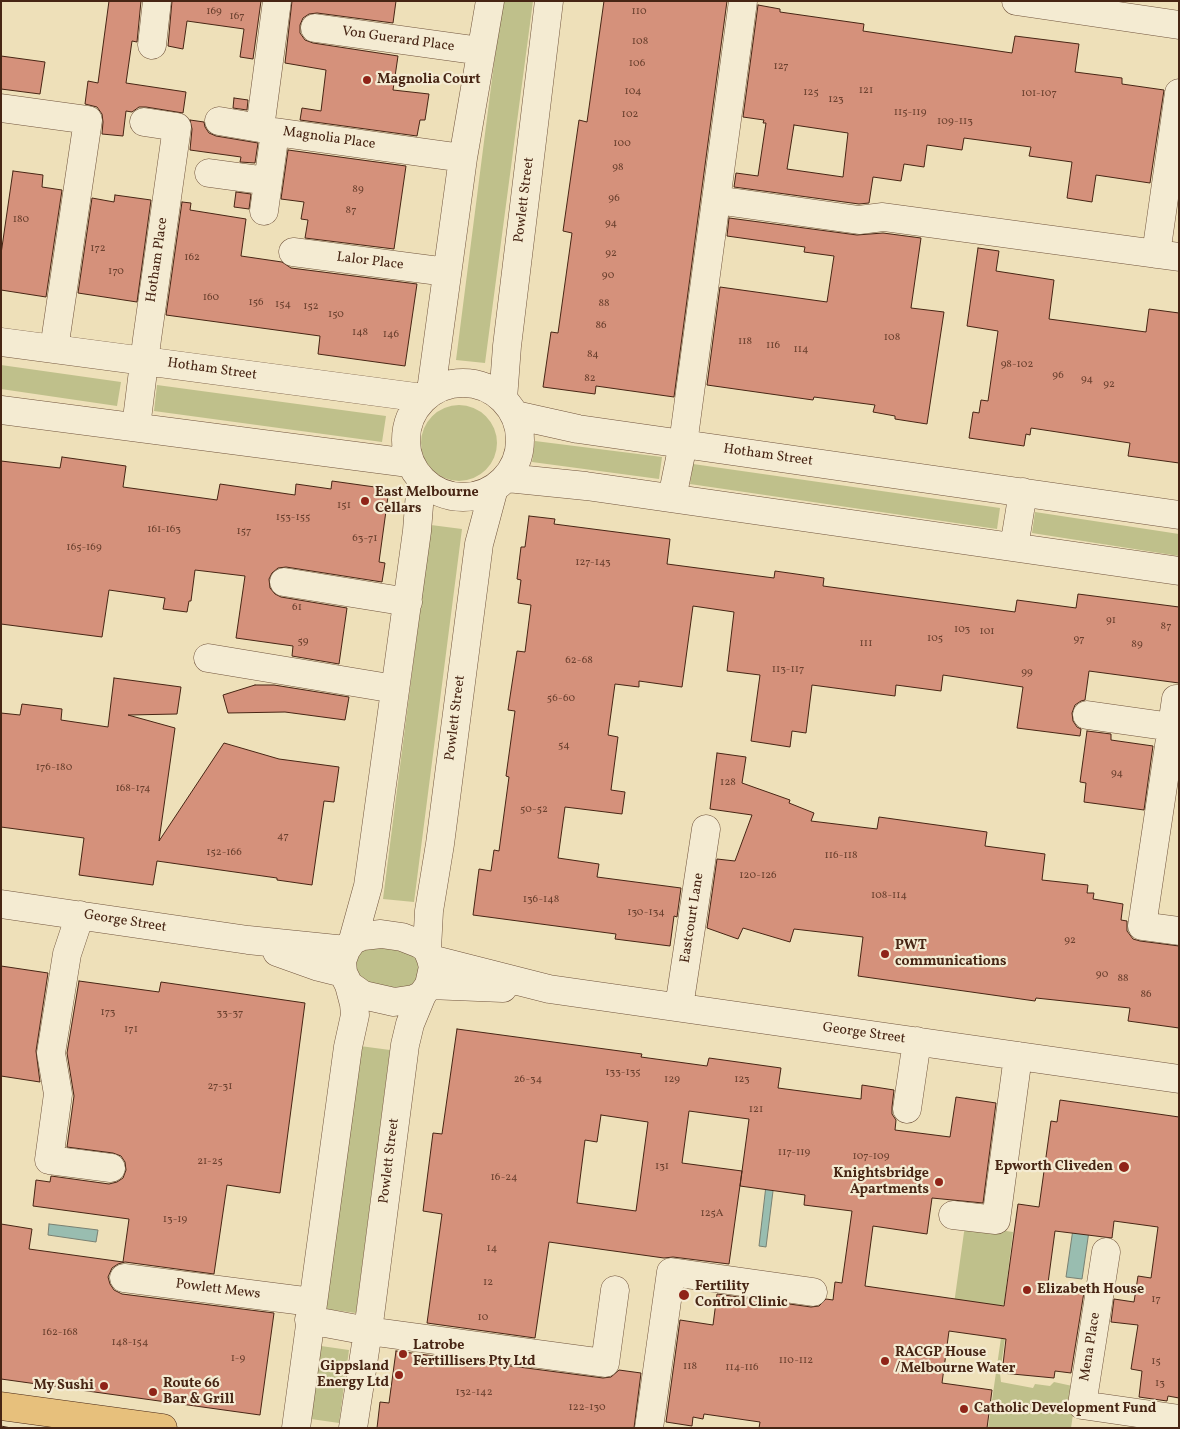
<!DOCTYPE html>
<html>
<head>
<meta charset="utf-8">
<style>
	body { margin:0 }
	#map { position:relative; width:1180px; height:1429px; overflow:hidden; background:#eee0b9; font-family:Vollkorn,serif }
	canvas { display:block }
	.frame { position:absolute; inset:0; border:2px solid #472514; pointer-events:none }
</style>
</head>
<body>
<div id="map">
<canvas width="1180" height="1429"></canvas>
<div class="frame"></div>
</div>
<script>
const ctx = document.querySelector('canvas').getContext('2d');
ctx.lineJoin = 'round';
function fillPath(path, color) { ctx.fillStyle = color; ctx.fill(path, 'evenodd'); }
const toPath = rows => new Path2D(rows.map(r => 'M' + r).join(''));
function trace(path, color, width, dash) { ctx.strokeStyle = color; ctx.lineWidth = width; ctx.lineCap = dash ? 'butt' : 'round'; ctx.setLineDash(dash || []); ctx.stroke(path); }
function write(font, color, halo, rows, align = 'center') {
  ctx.font = font + ' Vollkorn,serif'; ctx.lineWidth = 4.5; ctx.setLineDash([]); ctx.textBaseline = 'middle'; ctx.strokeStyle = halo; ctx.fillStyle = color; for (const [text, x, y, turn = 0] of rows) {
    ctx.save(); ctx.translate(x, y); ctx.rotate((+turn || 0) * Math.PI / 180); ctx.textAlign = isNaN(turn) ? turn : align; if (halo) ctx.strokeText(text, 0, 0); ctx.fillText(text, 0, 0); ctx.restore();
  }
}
fillPath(toPath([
	[502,1,533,1,485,363,456,360],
	[1,365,121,382,117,406,1,389],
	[157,385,386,416,382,442,154,411],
	'421 443a38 38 0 1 1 76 0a38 38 0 1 1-76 0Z',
	[535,441,662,457,659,479,532,462],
	[693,464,1000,508,997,529,690,484],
	[1035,512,1179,534,1179,556,1032,533],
	[431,525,462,529,414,902,383,899],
	[403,946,420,961,421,976,411,986,401,989,376,987,356,974,352,959,359,948],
	[360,1046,390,1050,356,1313,326,1309],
	[965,1225,1013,1232,1004,1304,998,1309,954,1304],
	[1003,1324,1007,1324,1000,1374,1001,1382,1033,1388,1035,1384,1050,1386,1054,1382,1077,1387,1071,1428,988,1428],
	[321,1346,349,1350,339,1423,311,1419]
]), '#bfc08b');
const water = toPath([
	[776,1167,766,1247,759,1246,768,1168,776,1167],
	[49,1224,98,1230,96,1242,48,1235,49,1224],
	[1073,1229,1089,1231,1082,1279,1066,1277,1073,1229]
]);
fillPath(water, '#99bdb0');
trace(water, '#788072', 1);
const building = toPath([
	[109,1,141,1,137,42,132,41,126,83,186,92,183,113,146,107,139,107,132,112,126,111,123,136,102,134,103,122,102,114,97,107,85,104,88,81,98,83,109,1],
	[172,1,261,1,253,59,240,57,244,29,187,21,183,49,168,46,172,1],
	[292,1,396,1,393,23,317,13,309,14,303,18,300,25,300,33,305,40,313,43,398,56,393,90,429,94,425,120,420,120,417,136,300,120,302,108,321,111,326,70,285,63,292,1],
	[604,1,727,1,674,397,596,386,595,394,543,387,551,332,558,333,572,233,563,231,579,120,587,122,604,1],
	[758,5,780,9,780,12,864,24,863,31,1012,53,1015,36,1079,44,1075,72,1122,78,1122,84,1164,90,1150,183,1096,175,1092,202,1067,198,1072,162,1029,156,1031,147,964,138,962,150,927,145,924,167,904,164,901,181,873,177,869,203,859,204,734,187,736,173,758,176,766,123,763,123,764,120,743,117,758,5],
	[794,125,848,133,843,177,787,169,794,125],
	[1,56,45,62,40,94,1,89,1,56],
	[234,98,248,100,247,110,233,108,234,98],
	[190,120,204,122,205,127,209,133,216,136,258,143,255,163,240,162,241,157,190,150,192,129,190,120],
	[288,150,406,166,394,249,305,238,308,220,301,219,304,202,281,199,288,150],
	[13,171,43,175,42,187,62,190,46,297,1,290,1,254,13,171],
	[236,192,251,194,249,209,234,207,236,192],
	[115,195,151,200,137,302,78,293,92,198,114,202,115,195],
	[182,202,191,203,190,210,246,219,241,256,282,262,291,268,417,284,405,366,318,354,320,336,166,315,182,202],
	[729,218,857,235,883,233,921,238,911,308,944,312,927,424,895,419,895,416,873,412,875,405,814,397,813,400,707,385,720,287,827,302,834,256,804,252,805,247,727,236,729,218],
	[978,248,999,251,996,271,1054,280,1049,319,1146,332,1149,309,1179,313,1179,463,1128,456,1130,443,1031,428,1030,435,1026,434,1024,446,969,438,973,412,979,413,981,400,988,401,998,331,967,326,978,248],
	[62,457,126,466,123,487,217,500,220,484,295,495,296,484,331,489,332,481,389,489,379,562,385,563,382,582,286,567,278,568,272,573,269,579,270,588,275,594,281,597,347,608,339,664,292,656,293,646,236,638,245,576,195,570,191,601,189,601,187,612,163,609,165,598,109,590,102,637,1,624,1,461,60,468,62,457],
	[529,516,555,519,554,524,670,539,667,564,774,578,775,571,824,578,823,586,882,594,1015,612,1017,600,1076,608,1078,594,1179,607,1179,683,1089,671,1085,700,1081,701,1075,705,1072,713,1073,721,1077,727,1081,729,1080,736,1017,728,1023,687,943,675,941,691,896,685,895,696,812,685,806,733,792,731,790,747,751,741,760,675,727,671,734,612,693,606,682,687,639,681,639,687,615,684,608,735,618,737,611,790,625,792,622,814,565,807,558,858,599,864,597,877,681,888,677,917,674,916,670,946,615,939,616,934,473,915,479,869,491,871,494,850,499,851,509,777,506,776,515,711,508,710,517,651,525,652,531,605,518,603,521,580,517,579,521,547,525,547,529,516],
	[114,678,181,687,177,714,128,715,175,728,159,841,224,743,279,759,339,767,334,802,324,801,312,885,277,880,277,878,157,861,153,885,79,875,84,838,1,827,1,713,20,715,22,704,62,709,61,720,108,727,114,678],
	[255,685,274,685,349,697,345,720,285,712,228,713,223,695,255,685],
	[1087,731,1111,734,1111,740,1153,746,1144,810,1084,802,1086,783,1080,782,1087,731],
	[717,753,746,757,742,783,790,800,789,803,814,813,811,821,877,829,879,817,987,832,985,846,1045,854,1042,880,1088,885,1087,893,1094,893,1093,899,1123,904,1121,920,1127,921,1127,931,1133,939,1140,941,1179,946,1179,1028,1128,1021,1130,1008,1036,998,1035,1001,858,976,863,937,794,929,790,942,743,928,738,939,707,928,717,859,735,861,752,815,710,809,717,753],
	[1,966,48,973,36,1051,40,1082,1,1076,1,966],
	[79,981,159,992,161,982,305,1003,280,1193,227,1185,214,1274,125,1262,118,1264,112,1268,108,1277,110,1284,114,1290,122,1294,274,1313,260,1415,1,1379,1,1224,32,1229,29,1249,123,1262,129,1219,33,1206,36,1180,50,1182,51,1176,109,1184,117,1182,123,1178,126,1170,125,1162,121,1156,113,1153,67,1147,74,1096,67,1053,79,981],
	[457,1029,642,1054,641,1057,707,1066,709,1058,781,1068,778,1088,861,1099,862,1085,894,1090,892,1107,892,1114,896,1120,895,1130,950,1137,956,1097,996,1103,983,1203,932,1198,927,1234,873,1226,865,1286,1004,1306,1018,1204,1039,1207,1051,1121,1057,1122,1060,1100,1179,1117,1179,1398,1168,1396,1167,1401,1139,1397,1142,1371,1131,1369,1138,1325,1111,1322,1114,1299,1134,1302,1138,1276,1151,1278,1158,1227,1114,1221,1112,1238,1055,1231,1048,1283,1082,1288,1081,1292,1084,1292,1071,1373,1055,1371,1054,1378,1002,1373,1006,1339,949,1331,942,1383,992,1390,987,1428,759,1428,760,1422,704,1414,703,1419,693,1417,692,1426,666,1422,680,1320,713,1325,717,1294,811,1307,819,1306,826,1299,833,1300,835,1282,842,1283,852,1211,804,1205,805,1195,740,1186,749,1119,689,1111,682,1163,742,1171,729,1264,673,1257,664,1258,549,1242,535,1338,427,1323,442,1214,423,1211,433,1133,442,1134,457,1029],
	[601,1115,648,1122,636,1211,577,1203,585,1140,597,1142,601,1115],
	[396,1351,603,1378,611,1377,619,1370,641,1373,634,1428,377,1428,380,1402,389,1403,396,1351]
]);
fillPath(building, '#d5917b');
trace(building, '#472514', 1);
const minor = toPath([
	[1016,1,1179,25],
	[315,28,481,51],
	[152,45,157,1],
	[1,108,88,120,54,349],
	[219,121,260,128,277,1],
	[209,173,268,181],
	[716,200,859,220,883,217,1179,257],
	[264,211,275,132,463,158],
	[293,252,447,272],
	[1156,254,1179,93],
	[1,342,423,398],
	'406 440a57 57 0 1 1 114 0a57 57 0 1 1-114 0Z',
	[431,391,463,158,490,1],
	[503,399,507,346,549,1],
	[1,410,409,463],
	[515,415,578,429,1179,515],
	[136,427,147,339,177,127,144,122],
	[507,478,586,486,1179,571],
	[672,498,683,444,743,1],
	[1014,547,1023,492],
	[284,582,408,602],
	[208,658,395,689],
	[1179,699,1176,699,1142,926,1179,931],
	[1087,715,1172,727],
	[1,904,248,940,346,950],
	[80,915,67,954,51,1053,58,1094,49,1160,111,1168],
	[353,940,368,886,417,531,421,480],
	[427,949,429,911,440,844,479,544,494,488],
	[277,952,319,967,343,973],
	[431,959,549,989,1179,1079],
	[429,985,503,988],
	[679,1007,706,829],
	[907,1109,917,1041],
	[953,1215,996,1220,1018,1056],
	[1106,1252,1082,1405,1179,1419],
	[124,1278,312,1302],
	[309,1320,368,1331,605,1363,615,1290],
	[296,1428,348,1047,355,1015,354,1004,349,985],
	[353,1428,368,1331,405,1045,410,1024,422,995,429,985,433,967,431,959,427,949,420,944,402,937,381,934,363,936,353,940,346,950,342,961,343,973,349,985,363,995,394,1002,414,999,422,995],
	[649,1428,671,1272,813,1292]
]);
const major = toPath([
	[1,1406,163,1428]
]);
trace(minor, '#71543d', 29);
trace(major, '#472514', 29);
trace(minor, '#f4ebd2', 28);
trace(major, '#e7c07c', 28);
trace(toPath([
	[1,1426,11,1428]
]), '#472514', 1);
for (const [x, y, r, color] of [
	[367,80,5,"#8f2418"],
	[365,501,5,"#8f2418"],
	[885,954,5,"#8f2418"],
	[1124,1167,6,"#8f2418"],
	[939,1182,5,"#8f2418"],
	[1027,1290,5,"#8f2418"],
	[684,1295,6,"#8f2418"],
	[403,1354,5,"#8f2418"],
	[885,1361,5,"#8f2418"],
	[399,1375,5,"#8f2418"],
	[104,1386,5,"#8f2418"],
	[153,1392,5,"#8f2418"],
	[964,1409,5,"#8f2418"]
]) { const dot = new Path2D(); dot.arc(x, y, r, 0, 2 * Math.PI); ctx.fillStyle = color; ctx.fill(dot); trace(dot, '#f4ebd2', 2); }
write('11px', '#6a402e', null, [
	["169",214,12],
	["110",639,12],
	["167",237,17],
	["108",640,42],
	["106",637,64],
	["127",781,67],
	["121",866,91],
	["104",633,92],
	["125",811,93],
	["101-107",1039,94],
	["123",836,100],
	["115-119",910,113],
	["102",630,115],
	["109-113",955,122],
	["100",622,144],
	["98",618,168],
	["89",358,190],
	["96",614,199],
	["87",351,211],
	["180",21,220],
	["94",611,224],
	["172",98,249],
	["92",611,254],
	["162",192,258],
	["170",116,272],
	["90",608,276],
	["160",211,298],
	["156",256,303],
	["88",604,304],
	["154",283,305],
	["152",311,307],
	["150",336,315],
	["86",601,326],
	["148",360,333],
	["146",391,335],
	["108",892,338],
	["118",745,342],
	["116",773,346],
	["114",801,350],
	["84",593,355],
	["98-102",1017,365],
	["96",1058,376],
	["82",590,379],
	["94",1087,380],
	["92",1109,385],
	["151",344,506],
	["153-155",293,518],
	["161-163",164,530],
	["157",244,532],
	["63-71",365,539],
	["165-169",84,548],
	["127-143",593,563],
	["61",297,608],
	["91",1111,621],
	["87",1166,627],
	["103",962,630],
	["101",987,632],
	["105",935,639],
	["97",1079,640],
	["59",303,642],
	["111",866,644],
	["89",1137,645],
	["62-68",579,661],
	["113-117",788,670],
	["99",1027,673],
	["56-60",561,699],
	["54",564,746],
	["176-180",54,768],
	["94",1117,774],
	["128",728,783],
	["168-174",133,789],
	["50-52",534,810],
	["47",283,837],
	["152-166",224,853],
	["116-118",841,856],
	["120-126",758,876],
	["108-114",889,896],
	["136-148",541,900],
	["130-134",646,913],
	["92",1070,941],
	["90",1102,975],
	["88",1123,979],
	["86",1146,995],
	["173",108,1013],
	["33-37",230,1014],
	["171",131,1030],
	["133-135",623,1073],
	["26-34",528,1080],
	["129",672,1080],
	["123",742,1080],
	["27-31",220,1087],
	["121",756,1110],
	["117-119",794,1153],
	["107-109",871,1157],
	["21-25",210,1162],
	["131",662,1167],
	["16-24",504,1178],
	["125A",712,1214],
	["13-19",175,1220],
	["14",492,1249],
	["12",488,1283],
	["17",1156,1300],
	["10",483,1318],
	["162-168",60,1333],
	["148-154",130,1343],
	["1-9",238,1359],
	["110-112",796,1361],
	["15",1156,1362],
	["118",690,1367],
	["114-116",742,1368],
	["13",1160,1384],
	["132-142",474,1393],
	["122-130",587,1408]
]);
write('14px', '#472514', '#f4ebd2', [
	["Von Guerard Place",398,40,8],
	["Magnolia Place",329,139,8],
	["Powlett Street",525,200,-83],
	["Hotham Place",158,260,-82],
	["Lalor Place",370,262,7],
	["Hotham Street",212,370,8],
	["Hotham Street",768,456,8],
	["Powlett Street",456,718,-83],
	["Eastcourt Lane",693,918,-81],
	["George Street",125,922,9],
	["George Street",864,1034,8],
	["Powlett Street",390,1161,-83],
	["Powlett Mews",218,1290,7],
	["Mena Place",1091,1347,-81]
]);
write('bold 14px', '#472514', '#f4ebd2', [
	["Magnolia Court",377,80],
	["East Melbourne",375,493],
	["Cellars",375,509],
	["PWT",895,946],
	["communications",895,962],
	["Epworth Cliveden",1113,1167,"right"],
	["Knightsbridge",929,1174,"right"],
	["Apartments",929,1190,"right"],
	["Fertility",695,1287],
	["Control Clinic",695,1303],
	["Elizabeth House",1037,1290],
	["Latrobe",413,1346],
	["Fertillisers Pty Ltd",413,1362],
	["RACGP House",895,1353],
	["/Melbourne Water",895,1369],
	["Gippsland",389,1367,"right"],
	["Energy Ltd",389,1383,"right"],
	["Route 66",163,1384],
	["Bar & Grill",163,1400],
	["My Sushi",94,1386,"right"],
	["Catholic Development Fund",974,1409]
], 'left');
</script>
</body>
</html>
